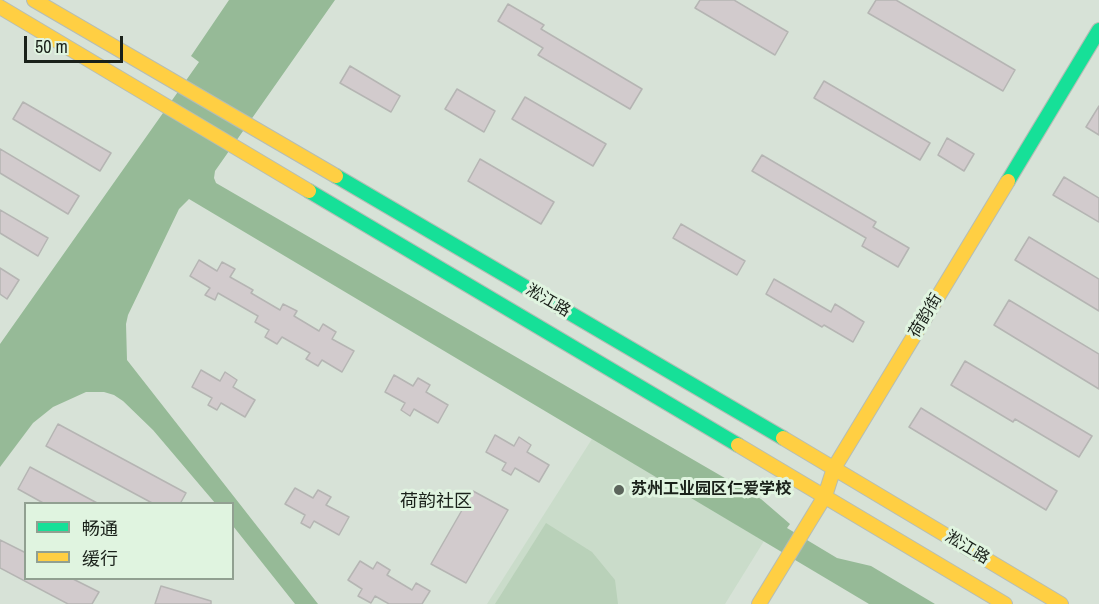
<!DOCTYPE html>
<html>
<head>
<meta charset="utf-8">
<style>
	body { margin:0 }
	#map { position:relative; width:1099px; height:604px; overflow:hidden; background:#d7e2d7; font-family:"Archivo Narrow","Noto Sans SC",sans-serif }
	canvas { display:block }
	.legend { position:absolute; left:24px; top:502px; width:210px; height:78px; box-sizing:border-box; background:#e0f4e0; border:2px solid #91a091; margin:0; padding:8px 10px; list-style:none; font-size:18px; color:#1a211a }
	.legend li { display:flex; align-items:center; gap:12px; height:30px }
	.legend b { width:30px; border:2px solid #91a091 }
	.scale { position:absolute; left:24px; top:36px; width:99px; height:27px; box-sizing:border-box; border:3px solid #1a211a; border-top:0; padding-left:8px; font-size:18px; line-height:21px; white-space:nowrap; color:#1a211a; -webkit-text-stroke:4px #e0f4e0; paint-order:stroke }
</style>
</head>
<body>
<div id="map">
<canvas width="1099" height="604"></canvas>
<ul class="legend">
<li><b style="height:8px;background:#16e098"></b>畅通</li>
<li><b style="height:8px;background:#ffcf43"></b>缓行</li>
</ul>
<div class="scale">50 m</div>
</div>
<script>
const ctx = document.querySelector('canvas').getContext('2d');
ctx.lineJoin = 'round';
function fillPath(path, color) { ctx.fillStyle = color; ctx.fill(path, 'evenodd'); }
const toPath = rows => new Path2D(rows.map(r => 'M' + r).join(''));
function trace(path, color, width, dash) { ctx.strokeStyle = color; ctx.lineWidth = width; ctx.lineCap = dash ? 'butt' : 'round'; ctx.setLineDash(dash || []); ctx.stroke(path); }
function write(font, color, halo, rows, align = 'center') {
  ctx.font = font + ' "Archivo Narrow","Noto Sans SC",sans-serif'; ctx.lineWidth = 6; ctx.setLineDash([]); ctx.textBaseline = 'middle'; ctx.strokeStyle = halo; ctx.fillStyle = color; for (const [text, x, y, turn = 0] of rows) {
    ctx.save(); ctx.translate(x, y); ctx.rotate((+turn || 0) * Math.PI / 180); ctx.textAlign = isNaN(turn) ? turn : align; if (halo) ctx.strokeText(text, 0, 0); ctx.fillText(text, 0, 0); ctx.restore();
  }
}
fillPath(toPath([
	[592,439,764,541,725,604,487,604]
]), '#cadcca');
fillPath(toPath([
	[546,523,592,552,615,580,618,604,495,604]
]), '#b9d1b9');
fillPath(toPath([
	[229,0,335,0,215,171,214,178,216,183,761,499,790,524,787,528,837,558,871,566,935,604,869,604,189,199,179,209,128,315,126,324,127,360,318,604,295,604,233,526,232,504,215,503,153,430,123,401,114,395,104,392,86,392,53,407,33,423,0,467,0,344,199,62,191,56]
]), '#96ba97');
const building = toPath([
	[700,0,734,0,788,32,775,55,695,8,700,0],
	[876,0,896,0,1015,70,1003,91,868,13,876,0],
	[508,4,544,25,541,29,642,89,630,109,538,55,543,48,498,21,508,4],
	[350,66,400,96,391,112,340,83,350,66],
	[824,81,930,143,920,160,814,98,824,81],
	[457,89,495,111,484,132,445,109,457,89],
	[525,97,606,144,593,166,512,119,525,97],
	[23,102,111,153,100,171,13,119,23,102],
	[1099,106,1099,135,1086,127,1099,106],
	[947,138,974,154,964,171,938,155,947,138],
	[0,149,79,196,68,214,0,173,0,149],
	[762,155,876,222,873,227,909,248,898,267,862,246,866,238,752,171,762,155],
	[480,159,554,202,541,224,468,181,480,159],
	[1064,177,1099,198,1099,222,1053,195,1064,177],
	[0,210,48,238,38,256,0,233,0,210],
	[681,224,745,261,737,275,673,238,681,224],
	[1029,237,1099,279,1099,311,1015,260,1029,237],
	[199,260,217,271,222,262,235,269,230,277,253,290,251,293,280,310,283,304,297,311,294,316,319,331,323,324,336,332,332,339,354,351,342,372,322,360,318,366,306,359,310,353,282,337,277,344,265,337,269,330,255,322,258,316,218,293,215,300,205,295,210,288,190,276,199,260],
	[0,268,19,280,7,299,0,294,0,268],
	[774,279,831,312,835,304,864,322,853,342,824,325,822,327,766,294,774,279],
	[1009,300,1099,354,1099,389,994,325,1009,300],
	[965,361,1092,436,1079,457,1015,419,1013,422,951,385,965,361],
	[201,370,220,381,225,372,237,380,233,387,255,400,245,417,221,403,217,410,208,405,212,398,192,387,201,370],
	[394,375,413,386,418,378,430,385,426,392,448,405,438,423,414,409,410,416,401,410,405,403,385,392,394,375],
	[921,408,1057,491,1046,510,909,427,921,408],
	[58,424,186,493,180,504,154,504,46,446,58,424],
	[495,435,514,446,519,437,531,445,527,452,549,465,539,482,515,468,511,475,502,470,506,463,486,452,495,435],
	[30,467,99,504,45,504,18,489,30,467],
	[295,488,313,498,318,490,331,497,326,505,349,517,339,535,314,521,310,528,301,523,305,515,285,504,295,488],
	[473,491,508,510,466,583,431,564,473,491],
	[0,540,26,553,26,579,73,579,99,592,92,604,68,604,0,568,0,540],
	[360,561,373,569,377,562,390,570,387,575,412,590,416,583,430,591,422,604,389,604,375,596,371,603,358,596,362,589,348,580,360,561],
	[161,586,211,601,211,604,155,604,161,586]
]);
fillPath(building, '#d2cbcd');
trace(building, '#b5b5b3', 1.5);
const fast = toPath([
	[336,176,783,438],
	[1008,181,1099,30],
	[309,191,738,445]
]);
const slow = toPath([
	[34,0,336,176],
	[0,7,309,191],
	[783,438,1061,604],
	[738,445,1005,604],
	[759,604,825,496,834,468,1008,181]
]);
trace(fast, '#b5bdb5', 16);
trace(slow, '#b5bdb5', 16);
trace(fast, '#16e098', 14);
trace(slow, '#ffcf43', 14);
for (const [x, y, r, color] of [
	[619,490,6,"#5c655c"]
]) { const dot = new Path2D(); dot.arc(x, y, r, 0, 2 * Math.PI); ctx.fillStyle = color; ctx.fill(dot); trace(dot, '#e0f4e0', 2); }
write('16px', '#1a211a', '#e0f4e0', [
	["淞江路",548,301,30],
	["荷韵街",926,316,-59],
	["淞江路",967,548,31]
]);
write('bold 16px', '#1a211a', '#e0f4e0', [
	["苏州工业园区仁爱学校",631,490]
], 'left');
write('18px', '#1a211a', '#e0f4e0', [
	["荷韵社区",436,502]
]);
</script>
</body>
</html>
